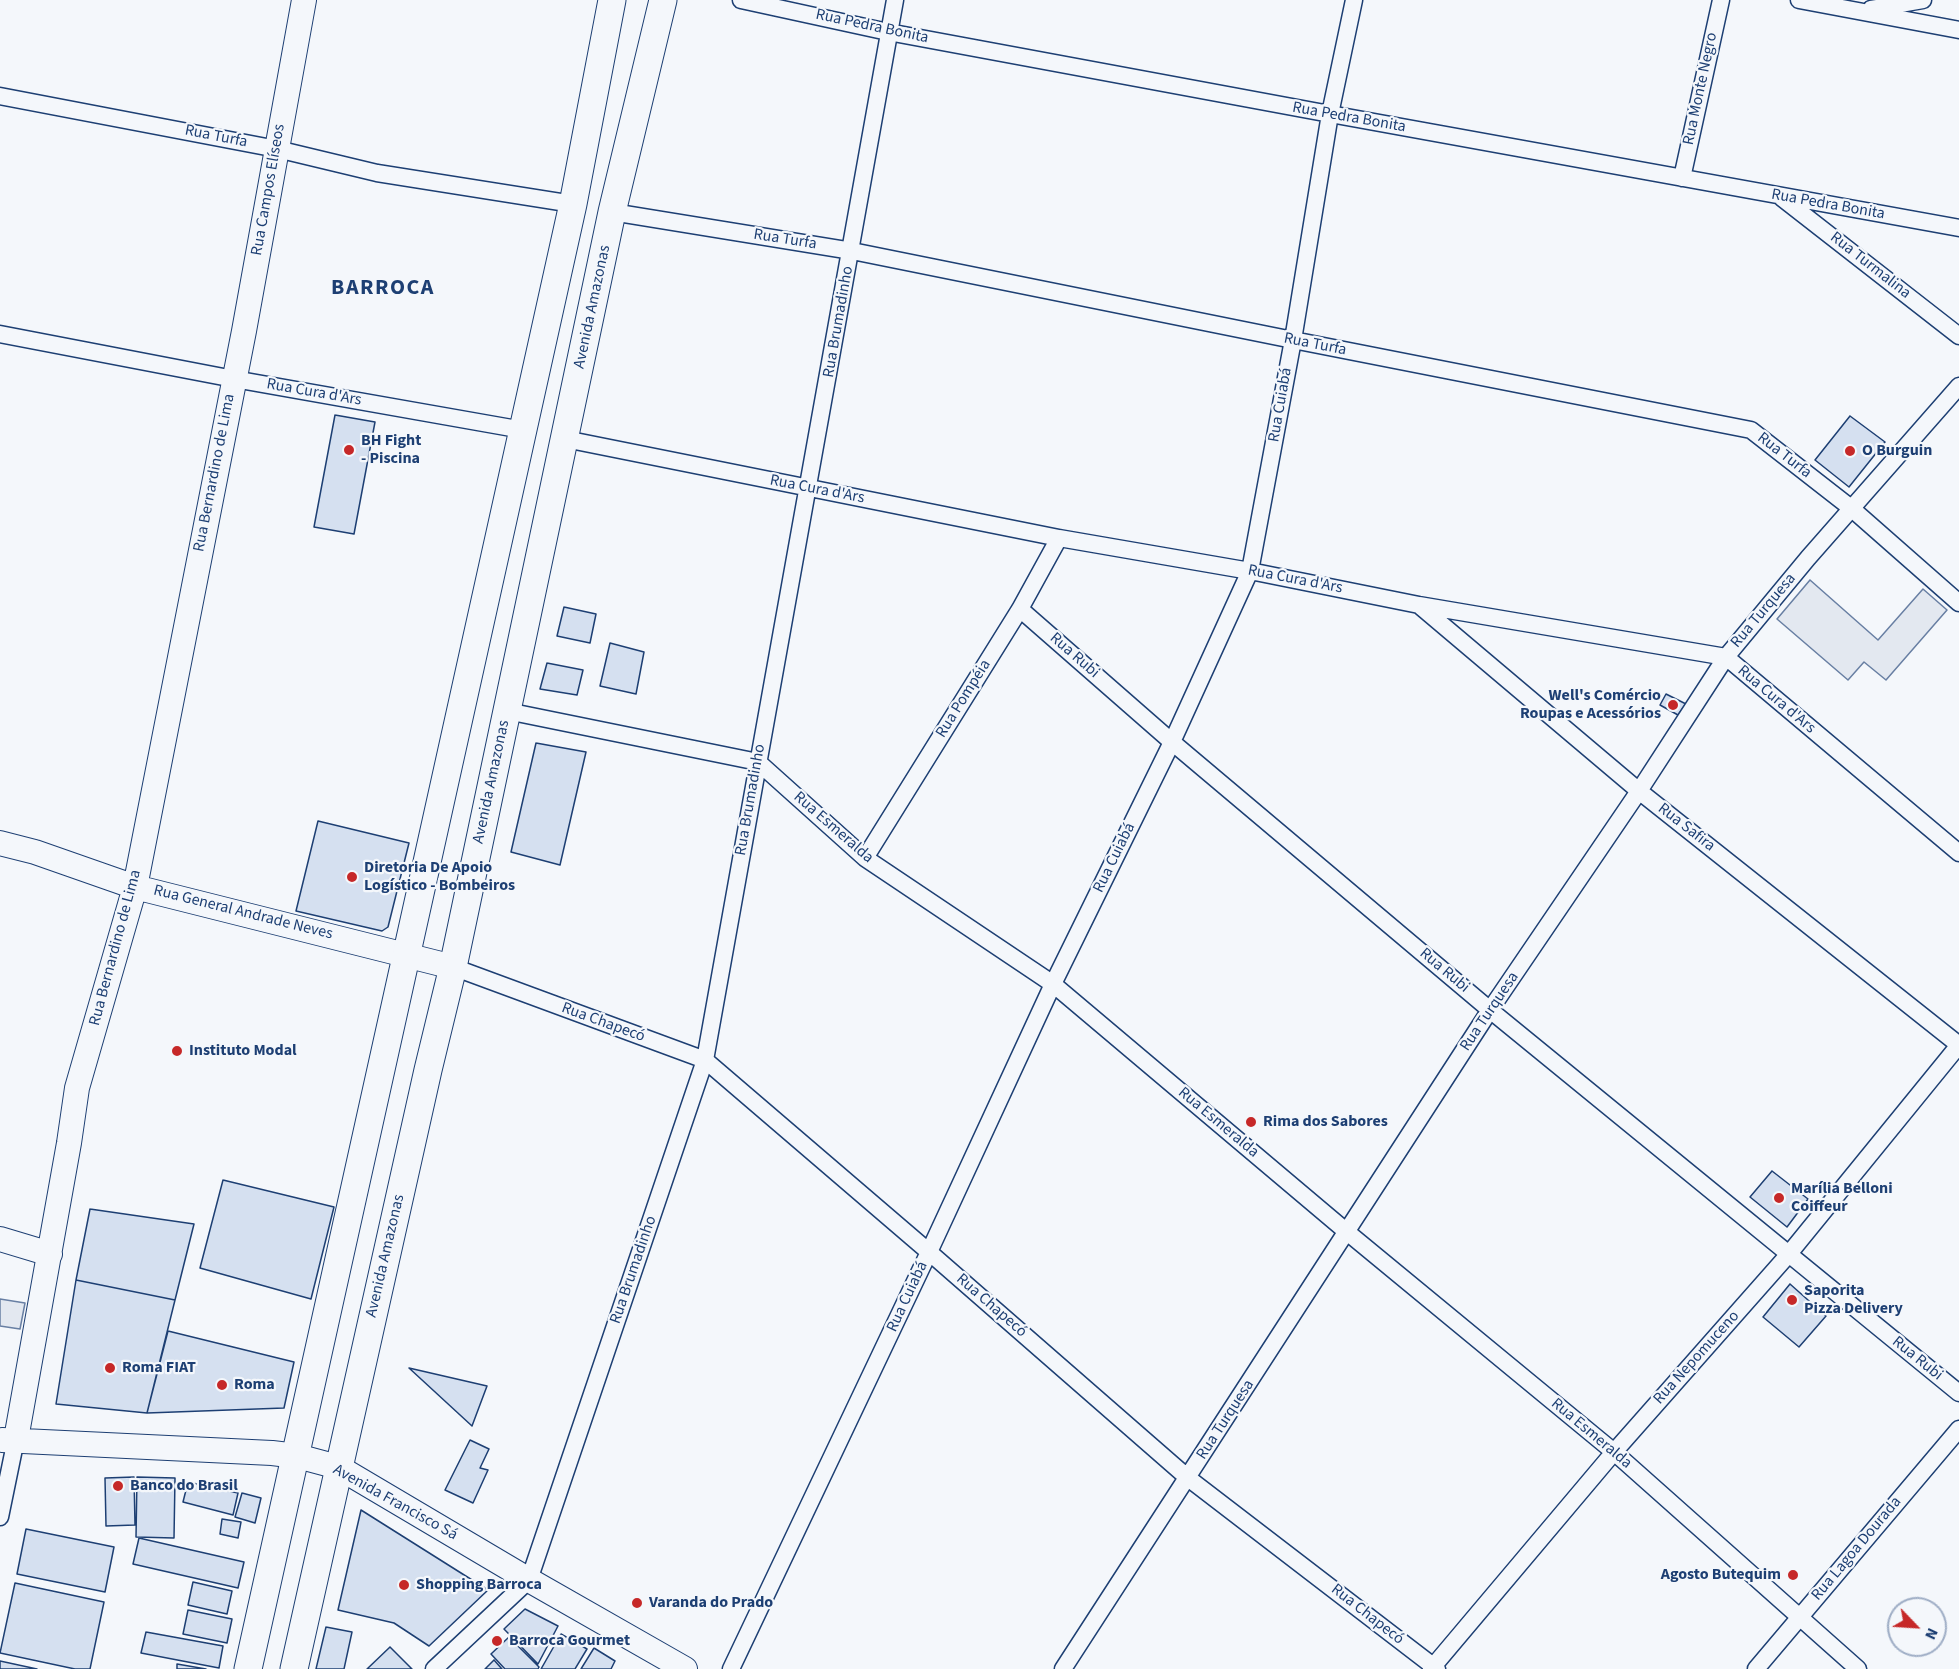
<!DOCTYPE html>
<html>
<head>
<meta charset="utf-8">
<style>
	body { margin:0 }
	#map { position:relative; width:1959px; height:1669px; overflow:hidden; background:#f4f7fb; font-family:"Source Sans 3",sans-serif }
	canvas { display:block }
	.north { position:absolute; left:1887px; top:1597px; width:60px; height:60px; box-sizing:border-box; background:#f4f7fb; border:2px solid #9eadc5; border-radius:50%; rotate:115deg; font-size:16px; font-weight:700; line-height:24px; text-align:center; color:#1d3f73 }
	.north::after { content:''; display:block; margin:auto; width:21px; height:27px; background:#c62828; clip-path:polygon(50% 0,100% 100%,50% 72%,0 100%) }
</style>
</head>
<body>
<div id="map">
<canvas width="1959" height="1669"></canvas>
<div class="north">N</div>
</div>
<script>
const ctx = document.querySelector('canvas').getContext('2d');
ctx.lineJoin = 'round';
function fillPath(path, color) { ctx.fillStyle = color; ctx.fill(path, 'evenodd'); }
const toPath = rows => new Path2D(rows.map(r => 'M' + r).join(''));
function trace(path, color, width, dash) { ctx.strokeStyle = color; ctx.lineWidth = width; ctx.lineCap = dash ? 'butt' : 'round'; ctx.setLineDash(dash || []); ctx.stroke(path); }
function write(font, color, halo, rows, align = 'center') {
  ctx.font = font + ' "Source Sans 3",sans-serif'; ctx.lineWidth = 4.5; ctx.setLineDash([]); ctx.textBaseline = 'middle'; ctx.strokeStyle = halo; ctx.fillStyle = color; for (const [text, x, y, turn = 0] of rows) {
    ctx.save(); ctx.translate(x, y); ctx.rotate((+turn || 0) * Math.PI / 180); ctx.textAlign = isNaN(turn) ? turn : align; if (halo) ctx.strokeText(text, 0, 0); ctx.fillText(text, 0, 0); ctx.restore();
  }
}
const parking = toPath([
	[1810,580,1878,640,1923,589,1947,610,1886,680,1864,662,1848,680,1777,619,1810,580],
	[0,1299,25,1303,20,1329,0,1326,0,1299]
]);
fillPath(parking, '#e3e8f0');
trace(parking, '#687fa3', 1.5);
const building = toPath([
	[335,415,375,422,354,534,314,527,335,415],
	[1850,416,1885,442,1849,487,1815,460,1850,416],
	[564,607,596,614,590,643,557,636,564,607],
	[610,643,644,652,636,694,600,686,610,643],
	[547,663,583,670,577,695,540,689,547,663],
	[1666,694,1686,704,1678,715,1660,705,1666,694],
	[536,743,586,752,560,865,511,852,536,743],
	[318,821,409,843,388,927,382,931,296,911,318,821],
	[1772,1171,1808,1199,1787,1227,1750,1197,1772,1171],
	[223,1180,334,1207,311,1299,200,1268,223,1180],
	[90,1209,194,1224,175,1300,76,1280,90,1209],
	[76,1280,175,1300,147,1413,56,1404,76,1280],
	[1790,1284,1826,1316,1799,1347,1763,1317,1790,1284],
	[168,1331,294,1362,284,1408,147,1413,168,1331],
	[409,1368,487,1386,472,1426,409,1368],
	[470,1440,489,1449,480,1468,488,1470,473,1503,445,1490,470,1440],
	[134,1477,135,1525,106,1526,105,1478,134,1477],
	[137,1477,175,1478,174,1538,136,1537,137,1477],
	[188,1482,238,1493,233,1515,183,1502,188,1482],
	[242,1493,261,1498,255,1523,235,1517,242,1493],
	[361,1510,488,1590,429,1646,394,1623,338,1610,361,1510],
	[222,1519,241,1522,238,1538,220,1534,222,1519],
	[26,1529,114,1547,105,1592,17,1574,26,1529],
	[139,1538,244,1562,238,1588,133,1564,139,1538],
	[193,1582,232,1591,227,1614,188,1605,193,1582],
	[15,1583,104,1602,90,1669,75,1669,0,1653,15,1583],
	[525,1609,558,1626,538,1664,504,1629,525,1609],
	[188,1610,232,1619,227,1643,183,1634,188,1610],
	[326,1627,352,1632,344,1669,316,1669,326,1627],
	[146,1632,223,1646,219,1668,141,1653,146,1632],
	[561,1634,587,1649,575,1669,541,1669,561,1634],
	[509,1637,539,1667,538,1669,505,1669,491,1654,509,1637],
	[390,1647,412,1669,367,1669,390,1647],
	[594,1648,615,1661,611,1669,581,1669,594,1648],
	[494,1660,502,1669,485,1669,494,1660],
	[0,1661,37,1669,0,1669,0,1661],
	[177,1664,206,1669,177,1669,177,1664]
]);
fillPath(building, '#d5e0f0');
trace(building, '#1d3f73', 1.5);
const street = toPath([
	[741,0,888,32,1330,114,1959,228],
	[1799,0,1959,30],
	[1871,9,1923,0],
	[0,96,277,149,377,173,573,204],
	[1682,178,1721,0],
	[1782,198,1959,336],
	[612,212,852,251,1293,340,1751,430,1851,508,1959,603],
	[0,334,234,379,523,430],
	[565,439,1059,538,1250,571,1419,605,1726,657,1959,853],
	[1420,606,1639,791,1959,1045],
	[1020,609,1172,742,1490,1010,1959,1393],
	[507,711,758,762,865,858,1053,984,1347,1232,1614,1452,1858,1669],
	[865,858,1020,609,1059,538],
	[453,967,705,1060,929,1252,1188,1478,1437,1669],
	[0,1517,16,1439],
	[434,1669,529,1580,705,1060,895,0],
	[731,1669,929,1252,1053,984,1172,742,1250,571,1293,340,1330,114,1354,0],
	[1063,1669,1490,1010,1639,791,1726,657,1808,558,1959,386],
	[1431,1669,1614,1452,1788,1255,1959,1045],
	[1756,1669,1959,1429]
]);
const secondary = toPath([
	[0,843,35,852,135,887,453,967],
	[0,1239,50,1254],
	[16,1439,69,1143,77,1088,135,887,244,331,304,0],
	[2,1440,272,1453,297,1456,338,1467,529,1580,685,1669]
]);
const primary = toPath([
	[248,1669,573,204,612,0],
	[294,1669,428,1070,453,967,612,212,663,0]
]);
trace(street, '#1d3f73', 19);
trace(secondary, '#1d3f73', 26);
trace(primary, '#1d3f73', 29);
trace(street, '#f4f7fb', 16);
trace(secondary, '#f4f7fb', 24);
trace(primary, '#f4f7fb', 27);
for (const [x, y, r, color] of [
	[349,450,6,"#c62828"],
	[1850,451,6,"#c62828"],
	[1673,705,6,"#c62828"],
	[352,877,6,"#c62828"],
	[177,1051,6,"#c62828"],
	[1251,1122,6,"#c62828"],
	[1779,1198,6,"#c62828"],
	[1792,1300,6,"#c62828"],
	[110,1368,6,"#c62828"],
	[222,1385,6,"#c62828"],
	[118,1486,6,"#c62828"],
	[1793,1575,6,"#c62828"],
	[404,1585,6,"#c62828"],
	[637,1603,6,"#c62828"],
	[497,1641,6,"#c62828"]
]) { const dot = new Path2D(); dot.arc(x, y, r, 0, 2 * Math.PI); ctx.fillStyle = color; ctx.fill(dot); trace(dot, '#f4f7fb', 2); }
write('16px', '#1d3f73', '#f4f7fb', [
	["Rua Pedra Bonita",872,27,12],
	["Rua Monte Negro",1701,89,-78],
	["Rua Pedra Bonita",1349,118,10],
	["Rua Turfa",216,137,11],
	["Rua Campos Elíseos",269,190,-80],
	["Rua Pedra Bonita",1828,205,10],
	["Rua Turfa",785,240,9],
	["Rua Turmalina",1870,266,38],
	["Avenida Amazonas",593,307,-78],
	["Rua Brumadinho",839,322,-80],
	["Rua Turfa",1315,345,11],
	["Rua Cura d'Ars",314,393,10],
	["Rua Cuiabá",1281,405,-80],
	["Rua Turfa",1784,456,38],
	["Rua Bernardino de Lima",215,473,-79],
	["Rua Cura d'Ars",817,490,11],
	["Rua Cura d'Ars",1295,580,11],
	["Rua Turquesa",1764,611,-50],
	["Rua Rubi",1074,656,41],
	["Rua Pompéia",964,699,-58],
	["Rua Cura d'Ars",1776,700,40],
	["Avenida Amazonas",492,782,-78],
	["Rua Brumadinho",751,800,-80],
	["Rua Esmeralda",833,828,41],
	["Rua Safira",1686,828,38],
	["Rua Cuiabá",1115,858,-64],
	["Rua General Andrade Neves",243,913,14],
	["Rua Bernardino de Lima",116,948,-75],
	["Rua Rubi",1444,971,40],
	["Rua Turquesa",1490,1012,-56],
	["Rua Chapecó",603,1023,20],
	["Rua Esmeralda",1218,1123,40],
	["Avenida Amazonas",386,1256,-77],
	["Rua Brumadinho",634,1270,-71],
	["Rua Cuiabá",908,1297,-65],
	["Rua Chapecó",991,1306,41],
	["Rua Nepomuceno",1697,1358,-48],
	["Rua Rubi",1917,1359,39],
	["Rua Turquesa",1226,1420,-57],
	["Rua Esmeralda",1591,1434,40],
	["Avenida Francisco Sá",395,1503,29],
	["Rua Lagoa Dourada",1857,1549,-50],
	["Rua Chapecó",1367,1615,38]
]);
write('bold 16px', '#1d3f73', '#f4f7fb', [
	["BH Fight",361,441],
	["- Piscina",361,459],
	["O Burguin",1862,451],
	["Well's Comércio",1661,696,"right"],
	["Roupas e Acessórios",1661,714,"right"],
	["Diretoria De Apoio",364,868],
	["Logístico - Bombeiros",364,886],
	["Instituto Modal",189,1051],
	["Rima dos Sabores",1263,1122],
	["Marília Belloni",1791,1189],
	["Coiffeur",1791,1207],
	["Saporita",1804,1291],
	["Pizza Delivery",1804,1309],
	["Roma FIAT",122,1368],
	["Roma",234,1385],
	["Banco do Brasil",130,1486],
	["Agosto Butequim",1781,1575,"right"],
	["Shopping Barroca",416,1585],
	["Varanda do Prado",649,1603],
	["Barroca Gourmet",509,1641]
], 'left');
ctx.letterSpacing = '1.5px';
write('bold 22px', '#1d3f73', '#f4f7fb', [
	["BARROCA",383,289]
]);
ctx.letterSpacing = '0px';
</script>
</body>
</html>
